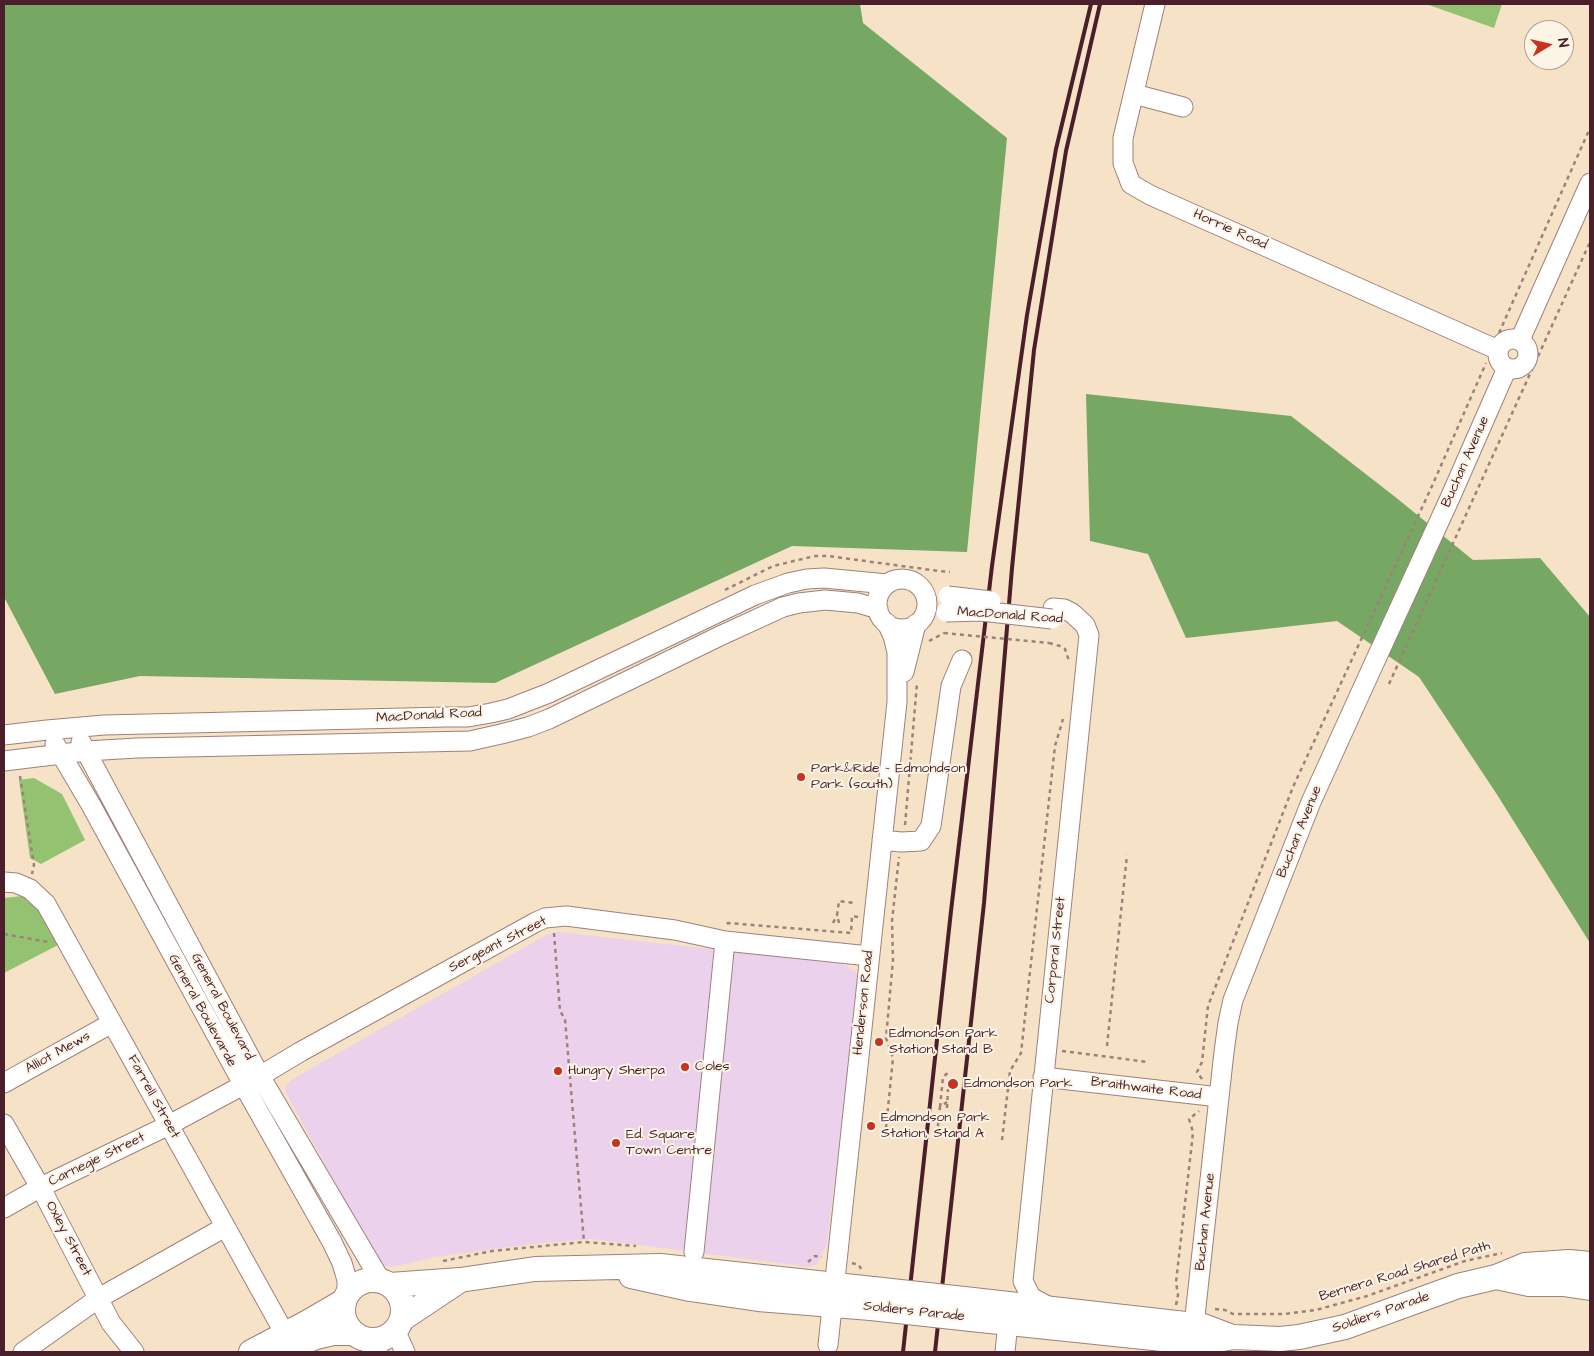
<!DOCTYPE html>
<html>
<head>
<meta charset="utf-8">
<style>
	body { margin:0 }
	#map { position:relative; width:1594px; height:1356px; overflow:hidden; background:#f5e2c7; font-family:"Architects Daughter",sans-serif }
	canvas { display:block }
	.frame { position:absolute; inset:0; border:5px solid #4a1f2b; pointer-events:none }
	.north { position:absolute; left:1524px; top:20px; width:50px; height:50px; box-sizing:border-box; background:#fcf5e5; border:1px solid #b59f9b; border-radius:50%; rotate:81deg; font-size:14px; font-weight:700; line-height:20px; text-align:center; color:#4a1f2b }
	.north::after { content:''; display:block; margin:auto; width:18px; height:22px; background:#c8321e; clip-path:polygon(50% 0,100% 100%,50% 72%,0 100%) }
</style>
</head>
<body>
<div id="map">
<canvas width="1594" height="1356"></canvas>
<div class="frame"></div>
<div class="north">N</div>
</div>
<script>
const ctx = document.querySelector('canvas').getContext('2d');
ctx.lineJoin = 'round';
function fillPath(path, color) { ctx.fillStyle = color; ctx.fill(path, 'evenodd'); }
const toPath = rows => new Path2D(rows.map(r => 'M' + r).join(''));
function trace(path, color, width, dash) { ctx.strokeStyle = color; ctx.lineWidth = width; ctx.lineCap = dash ? 'butt' : 'round'; ctx.setLineDash(dash || []); ctx.stroke(path); }
function write(font, color, halo, rows, align = 'center') {
  ctx.font = font + ' "Architects Daughter",sans-serif'; ctx.lineWidth = 4; ctx.setLineDash([]); ctx.textBaseline = 'middle'; ctx.strokeStyle = halo; ctx.fillStyle = color; for (const [text, x, y, turn = 0] of rows) {
    ctx.save(); ctx.translate(x, y); ctx.rotate((+turn || 0) * Math.PI / 180); ctx.textAlign = isNaN(turn) ? turn : align; if (halo) ctx.strokeText(text, 0, 0); ctx.fillText(text, 0, 0); ctx.restore();
  }
}
fillPath(toPath([
	[558,932,843,964,856,972,858,982,827,1244,817,1264,810,1267,592,1239,532,1244,434,1257,393,1267,380,1265,287,1095,285,1087,291,1080,546,935]
]), '#ebd1eb');
fillPath(toPath([
	[1426,4,1502,4,1494,28],
	[34,778,62,794,85,840,41,864,30,858,19,780],
	[22,896,37,905,60,944,4,973,4,898]
]), '#93c271');
fillPath(toPath([
	[4,4,860,4,863,23,1007,138,967,552,792,546,495,683,140,676,55,694,4,597],
	[1086,394,1291,416,1394,496,1473,560,1540,558,1590,617,1590,943,1496,793,1419,677,1337,621,1186,638,1148,554,1090,541]
]), '#76a863');
const minor = toPath([
	[1155,4,1123,138,1123,163,1131,184,1150,195,1498,350],
	[1134,94,1183,107],
	'1498 354a15 15 0 1 1 30 0a15 15 0 1 1-30 0Z',
	[1520,340,1590,183],
	'877 604a25 25 0 1 1 50 0a25 25 0 1 1-50 0Z',
	[904,672,916,624],
	[4,735,47,730,104,725,446,717,468,717,491,713,508,709,549,693,755,595,788,583,807,579,824,578,887,584],
	[81,742,260,1076,381,1281],
	[55,744,91,805,243,1084,332,1242,342,1263,347,1280,347,1295],
	[4,761,86,751,137,748,470,741,501,734,528,727,549,719,722,635,783,607,799,603,825,600,858,603,878,609],
	[882,840,901,842,921,841,931,826,951,686,962,660],
	[4,882,16,883,30,889,46,904,285,1334],
	[1043,1077,1219,1097],
	[4,1083,112,1023],
	[4,1124,44,1194,111,1323,134,1352],
	[4,1208,41,1187,169,1125,260,1076,300,1052,536,922,545,918,566,916,675,930,725,941,869,956],
	[694,1252,725,941],
	[1051,1308,1031,1297,1023,1281,1089,635,1085,625,1072,613,1064,609,1053,608],
	[1194,1325,1224,1052,1228,1023,1233,1000,1311,802,1371,670,1450,498,1507,368],
	[395,1330,405,1352],
	[371,1341,378,1352],
	[828,1345,897,702,897,652,893,636,887,623],
	[23,1352,99,1298,225,1227],
	[1005,1352,1008,1322]
]);
const major = toPath([
	[631,1276,690,1289,758,1299,871,1308],
	[1496,1277,1529,1284,1563,1284,1590,1288],
	'343 1310a30 30 0 1 1 60 0a30 30 0 1 1-60 0Z',
	[390,1285,460,1280,535,1269,660,1266,873,1289],
	[973,1300,1194,1325,1203,1326,1232,1337],
	[402,1319,459,1281],
	[971,1319,1201,1343,1234,1337,1280,1339,1299,1337,1345,1327,1458,1286,1496,1277,1525,1265,1569,1262,1590,1264],
	[285,1350,316,1337,333,1333,353,1333],
	[251,1352,308,1322,344,1301]
]);
trace(minor, '#a08079', 21);
trace(major, '#a08079', 26);
trace(toPath([
	[1499,333,1590,128],
	[725,590,773,566,815,556,828,556,939,571,950,572],
	[929,641,944,633],
	[1049,643,1060,646,1065,649,1069,661],
	[1389,684,1590,242],
	[20,776,34,865,32,874],
	[905,825,917,683],
	[833,923,837,915],
	[839,923,837,915,839,901,854,903],
	[727,924,728,923,851,933,852,916,858,917],
	[554,933,560,1011,565,1019,584,1242],
	[4,934,48,942],
	[1107,1046,1127,855],
	[1062,1051,1148,1062],
	[1202,1079,1197,1072,1202,1062,1208,1006,1293,787,1432,486,1486,363],
	[940,1107,943,1077,950,1071],
	[947,1108,948,1089],
	[886,1128,893,1058,886,1038,893,960,892,921,899,857],
	[937,1134,940,1107,947,1102],
	[1002,1140,1010,1071,1021,1053,1055,746,1063,719],
	[443,1261,492,1251,584,1242,636,1246],
	[808,1262,815,1256,822,1257],
	[852,1263,859,1265,861,1269],
	[1176,1305,1178,1295,1176,1282,1192,1142,1193,1132,1189,1119,1199,1111],
	[1215,1309,1225,1310,1233,1314,1285,1314,1316,1310,1367,1296,1465,1261,1502,1253]
]), '#a08079', 2.5, [4, 4]);
trace(minor, '#fff', 19);
trace(major, '#fff', 24);
trace(toPath([
	[903,1352,951,911,992,566,1027,315,1056,149,1091,4],
	[935,1352,984,903,1012,568,1034,350,1066,151,1100,4]
]), '#4a1f2b', 4);
const minorBridge = toPath([
	[948,596,991,601],
	[946,612,981,611,1052,619]
]);
const majorBridge = toPath([
	[873,1289,973,1300],
	[871,1308,971,1319]
]);
trace(minorBridge, '#a08079', 21, []);
trace(majorBridge, '#a08079', 26, []);
trace(toPath([
	[944,633,1049,643]
]), '#a08079', 2.5, [4, 4]);
trace(minorBridge, '#fff', 19);
trace(majorBridge, '#fff', 24);
for (const [x, y, r, color] of [
	[801,777,5,"#c8321e"],
	[879,1042,5,"#c8321e"],
	[685,1067,5,"#c8321e"],
	[558,1071,5,"#c8321e"],
	[953,1084,6,"#c8321e"],
	[871,1126,5,"#c8321e"],
	[616,1143,5,"#c8321e"]
]) { const dot = new Path2D(); dot.arc(x, y, r, 0, 2 * Math.PI); ctx.fillStyle = color; ctx.fill(dot); trace(dot, '#fcf5e5', 2); }
write('14px', '#4a1f2b', '#fcf5e5', [
	["Horrie Road",1230,230,24],
	["Buchan Avenue",1466,462,-66],
	["MacDonald Road",1010,616,4],
	["MacDonald Road",429,716,-3],
	["Buchan Avenue",1300,832,-68],
	["Sergeant Street",498,945,-27],
	["Corporal Street",1056,950,-84],
	["Henderson Road",864,1003,-84],
	["General Boulevard",222,1007,62],
	["General Boulevarde",202,1011,61],
	["Alliot Mews",58,1053,-29],
	["Braithwaite Road",1146,1089,7],
	["Farrell Street",153,1097,61],
	["Carnegie Street",97,1160,-26],
	["Buchan Avenue",1206,1222,-84],
	["Oxley Street",68,1239,62],
	["Bernera Road Shared Path",1405,1272,-17],
	["Soldiers Parade",914,1312,6],
	["Soldiers Parade",1381,1313,-19]
]);
write('14px', '#4a1f2b', '#fcf5e5', [
	["Park&Ride - Edmondson",811,769],
	["Park (south)",811,785],
	["Edmondson Park",889,1034],
	["Station, Stand B",889,1050],
	["Coles",695,1067],
	["Hungry Sherpa",568,1071],
	["Edmondson Park",964,1084],
	["Edmondson Park",881,1118],
	["Station, Stand A",881,1134],
	["Ed. Square",626,1135],
	["Town Centre",626,1151]
], 'left');
</script>
</body>
</html>
